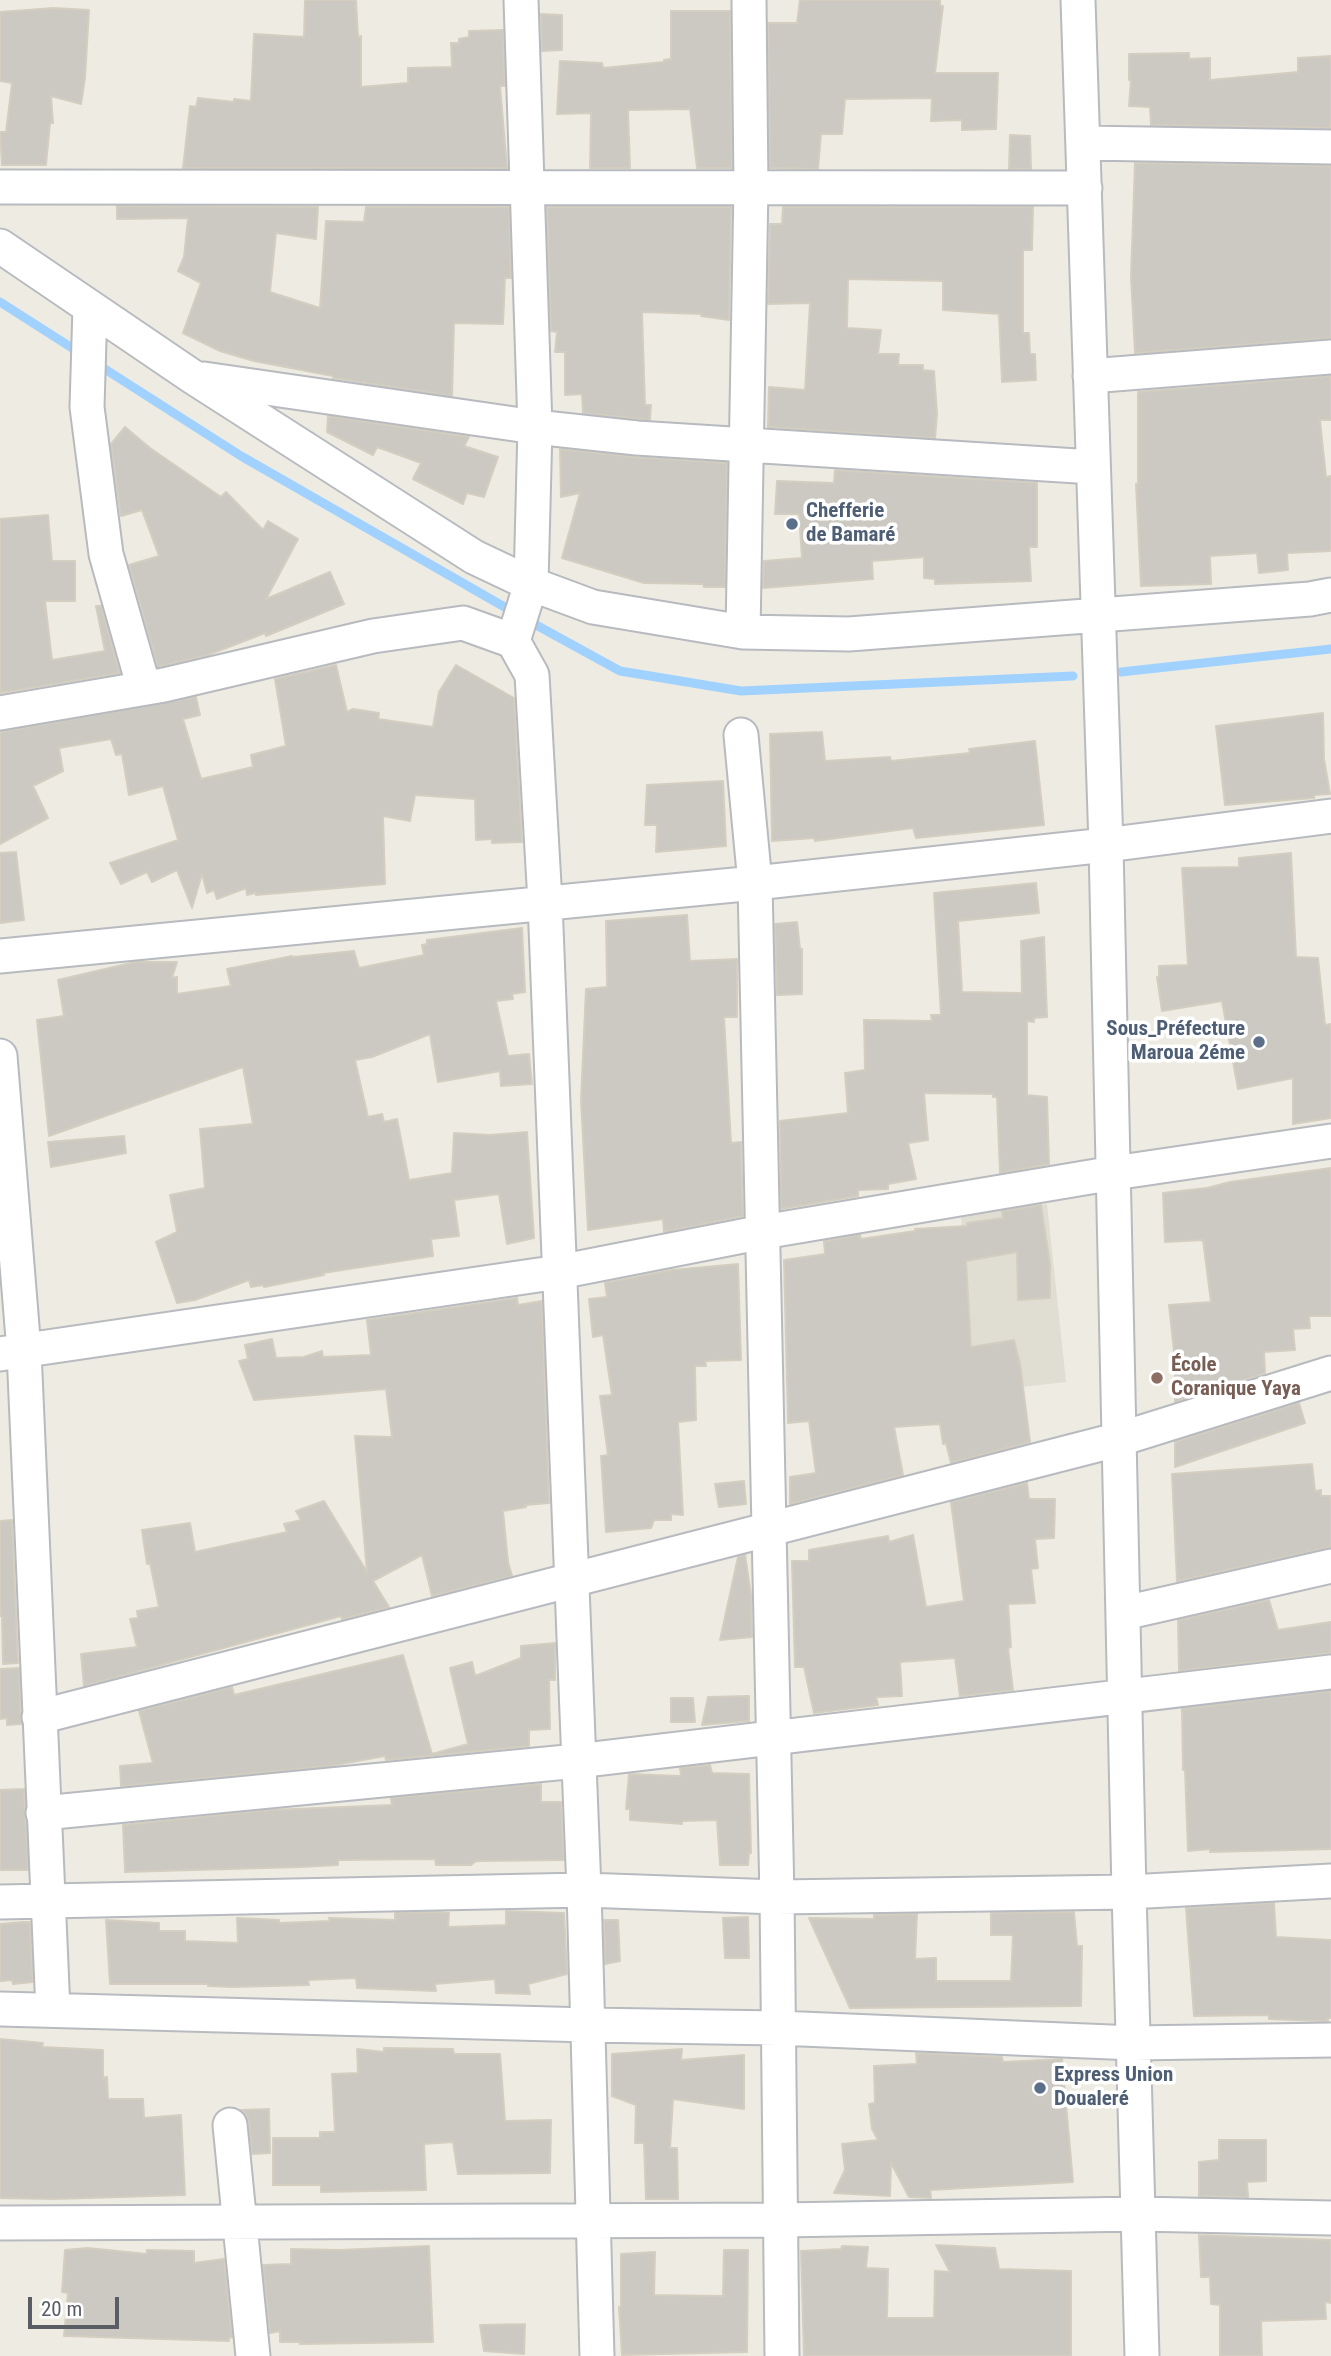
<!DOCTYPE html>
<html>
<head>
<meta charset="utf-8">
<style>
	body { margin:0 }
	#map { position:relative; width:1331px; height:2356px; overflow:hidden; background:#eeece2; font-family:"Roboto Condensed",sans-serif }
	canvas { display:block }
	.scale { position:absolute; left:28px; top:2297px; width:91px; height:32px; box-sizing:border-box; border:4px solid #5a5e64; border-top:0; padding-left:9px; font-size:21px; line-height:24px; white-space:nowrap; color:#5a5e64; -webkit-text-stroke:5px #fff; paint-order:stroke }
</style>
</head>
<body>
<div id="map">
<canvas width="1331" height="2356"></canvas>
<div class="scale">20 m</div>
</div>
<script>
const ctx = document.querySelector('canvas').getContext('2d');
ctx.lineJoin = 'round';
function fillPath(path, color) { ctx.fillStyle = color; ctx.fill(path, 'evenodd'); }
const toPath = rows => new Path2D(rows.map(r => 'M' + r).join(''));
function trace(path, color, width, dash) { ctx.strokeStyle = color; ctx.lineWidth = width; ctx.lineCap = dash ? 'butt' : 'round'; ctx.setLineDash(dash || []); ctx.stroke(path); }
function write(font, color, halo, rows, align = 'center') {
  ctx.font = font + ' "Roboto Condensed",sans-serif'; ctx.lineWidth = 7; ctx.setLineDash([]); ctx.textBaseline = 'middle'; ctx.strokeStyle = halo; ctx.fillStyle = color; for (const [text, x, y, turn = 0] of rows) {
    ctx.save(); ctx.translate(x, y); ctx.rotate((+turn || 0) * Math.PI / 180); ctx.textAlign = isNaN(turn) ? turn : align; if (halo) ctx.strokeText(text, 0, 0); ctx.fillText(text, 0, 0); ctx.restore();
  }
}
fillPath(toPath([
	[1047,1204,1066,1382,976,1392,961,1216]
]), '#e0ded2');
trace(toPath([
	[0,302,80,353],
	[97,364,241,456,515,613],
	[527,620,620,671,741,691,1073,676],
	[1121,672,1331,649]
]), '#a1d2ff', 9);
const building = toPath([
	[305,0,356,0,358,37,361,36,361,87,408,83,408,68,452,67,451,43,459,43,459,39,469,37,469,31,503,30,505,86,500,86,507,168,183,168,190,106,196,107,198,98,234,102,234,99,251,101,254,34,304,37,305,0],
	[800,0,940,0,940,6,943,6,935,73,998,73,996,129,962,130,962,120,931,121,932,98,845,99,842,134,821,134,818,169,770,168,768,23,797,23,800,0],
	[54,8,89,10,85,78,81,104,51,96,53,123,50,123,46,165,2,165,0,132,6,132,12,83,0,81,0,12,54,8],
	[671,11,730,11,732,168,697,168,690,109,628,110,630,168,590,168,591,113,557,114,560,61,602,63,603,68,664,62,664,60,671,59,671,11],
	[541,14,562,15,562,50,542,51,541,14],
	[1189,53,1189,59,1210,58,1210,80,1298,72,1298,58,1331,56,1331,128,1151,125,1150,107,1129,106,1131,80,1129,80,1129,54,1189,53],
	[1010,135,1030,136,1031,169,1009,169,1010,135],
	[1135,163,1331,166,1331,338,1135,353,1131,277,1135,163],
	[117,206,318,207,316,239,276,233,270,292,320,308,326,221,364,222,366,207,509,207,511,278,505,278,503,324,454,323,452,396,333,378,333,376,254,361,220,351,183,333,201,283,178,271,184,257,188,218,117,219,117,206],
	[547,207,731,207,729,320,701,316,702,314,642,312,645,405,651,405,650,420,583,413,582,394,565,395,565,352,555,352,557,332,551,331,547,207],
	[783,207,1033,207,1032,250,1023,250,1023,333,1029,333,1030,354,1035,354,1036,380,1002,382,999,314,943,310,943,281,848,279,847,328,881,330,878,354,899,354,898,365,923,365,923,370,934,371,937,414,935,438,768,427,769,387,805,390,810,303,768,304,770,224,782,224,783,207],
	[1331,376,1331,420,1320,420,1326,477,1331,476,1331,551,1287,553,1288,570,1259,573,1257,553,1210,556,1211,584,1141,586,1136,484,1138,484,1138,392,1331,376],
	[328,416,469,437,464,446,498,457,484,497,467,493,463,504,413,479,421,463,377,447,373,455,327,432,328,416],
	[125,427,150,448,221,497,226,492,263,530,268,521,298,539,266,599,330,572,344,604,266,636,265,633,208,655,158,667,129,565,159,556,142,510,121,516,111,444,125,427],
	[560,449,635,457,727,463,725,587,704,587,703,584,644,583,562,558,580,493,561,497,560,449],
	[835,470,1037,483,1037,547,1029,547,1031,581,935,584,935,579,924,578,924,557,872,561,873,579,763,588,764,561,802,558,799,514,775,514,777,481,834,483,835,470],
	[48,515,52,561,75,561,75,601,45,601,52,660,105,651,96,606,101,606,120,673,0,693,0,519,48,515],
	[336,665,347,712,353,709,379,713,378,719,433,727,439,692,456,665,514,698,522,842,492,843,492,839,476,840,475,799,415,795,410,821,383,816,385,884,256,895,255,893,247,895,246,888,217,899,214,890,207,893,202,874,192,908,177,870,152,882,147,872,121,884,110,863,178,840,163,786,129,795,122,754,116,755,111,739,59,748,63,771,33,786,48,818,0,844,0,732,196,697,200,715,183,719,201,779,253,767,251,755,286,746,275,679,336,665],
	[1323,713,1324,759,1330,794,1314,795,1314,798,1225,805,1216,726,1323,713],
	[822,732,825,761,890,757,891,761,970,753,969,749,1035,741,1044,825,916,838,913,828,815,841,814,838,772,841,770,734,822,732],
	[723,781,726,846,656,852,657,825,645,825,647,785,723,781],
	[16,852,24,920,0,923,0,853,16,852],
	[1291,853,1296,957,1318,958,1325,1025,1331,1024,1331,1118,1293,1124,1293,1078,1238,1089,1222,1001,1162,1011,1157,977,1159,977,1159,966,1188,965,1182,868,1239,867,1239,858,1291,853],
	[1036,883,1039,913,958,921,962,992,1022,993,1021,941,1044,937,1047,1017,1034,1018,1034,1022,1027,1021,1027,1095,1047,1097,1049,1164,1000,1173,997,1097,993,1097,993,1094,924,1093,928,1140,908,1143,916,1179,888,1184,888,1189,858,1190,858,1196,781,1209,780,1121,848,1113,845,1073,865,1070,864,1020,932,1021,931,1015,941,1015,934,893,1036,883],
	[687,915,690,961,737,959,737,1017,724,1017,731,1143,741,1142,743,1216,664,1232,663,1219,588,1230,581,1100,586,989,607,987,606,921,687,915],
	[797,922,800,949,802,949,802,994,777,995,775,924,797,922],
	[522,928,525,992,512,994,513,999,496,1001,508,1056,529,1054,532,1084,501,1086,500,1071,438,1082,430,1034,372,1057,355,1060,368,1117,382,1114,384,1122,397,1119,409,1180,452,1173,454,1133,490,1135,527,1132,534,1238,507,1244,499,1194,454,1200,459,1236,431,1239,433,1256,323,1273,324,1275,264,1287,263,1285,251,1287,249,1280,195,1300,177,1303,156,1242,177,1232,170,1195,205,1188,200,1129,253,1124,243,1067,49,1136,37,1020,64,1016,58,980,135,962,177,962,172,978,177,977,177,994,231,986,227,969,292,956,293,957,354,951,359,968,424,955,422,945,427,944,427,940,522,928],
	[124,1136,126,1153,51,1167,48,1142,124,1136],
	[1331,1168,1331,1316,1309,1316,1310,1328,1293,1329,1295,1350,1264,1352,1265,1373,1175,1402,1175,1361,1169,1305,1211,1302,1203,1240,1165,1242,1163,1193,1207,1188,1230,1182,1331,1168],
	[1041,1205,1050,1264,1050,1298,1018,1300,1017,1252,966,1261,971,1347,1014,1340,1020,1364,1030,1442,951,1463,946,1443,943,1444,940,1424,894,1427,903,1475,790,1504,790,1477,816,1473,809,1421,788,1423,784,1260,825,1254,824,1241,860,1235,861,1239,915,1231,915,1229,967,1226,967,1223,1003,1218,1002,1211,1041,1205],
	[738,1264,741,1360,705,1361,706,1366,695,1366,696,1420,678,1422,683,1515,671,1514,671,1520,654,1520,651,1528,606,1532,601,1456,608,1455,600,1396,612,1395,603,1335,593,1337,589,1299,607,1297,605,1283,672,1270,738,1264],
	[517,1298,518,1305,542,1301,549,1503,525,1505,526,1507,503,1511,508,1562,512,1576,432,1596,422,1555,373,1581,389,1607,342,1619,341,1616,84,1686,81,1654,137,1647,130,1619,138,1618,137,1611,159,1607,150,1563,147,1564,142,1530,190,1523,195,1552,287,1532,284,1524,301,1520,296,1511,324,1501,367,1572,355,1436,392,1437,386,1389,254,1400,239,1361,248,1359,245,1345,272,1339,276,1358,304,1357,322,1351,323,1357,371,1355,367,1320,517,1298],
	[1299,1403,1305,1423,1175,1467,1175,1442,1299,1403],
	[1312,1464,1315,1491,1321,1490,1321,1496,1331,1496,1331,1547,1177,1581,1172,1474,1312,1464],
	[744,1481,746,1504,719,1507,715,1484,744,1481],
	[1027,1483,1029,1499,1055,1499,1054,1538,1035,1539,1038,1568,1031,1569,1035,1603,1008,1604,1011,1647,1008,1648,1013,1690,960,1696,955,1658,900,1662,902,1696,876,1697,878,1705,814,1713,804,1667,795,1667,792,1561,809,1561,809,1550,888,1536,889,1542,913,1535,926,1607,964,1601,951,1502,1027,1483],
	[12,1520,18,1663,3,1664,2,1616,0,1616,0,1521,12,1520],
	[745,1555,751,1595,752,1637,720,1640,738,1557,745,1555],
	[1269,1600,1278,1630,1331,1622,1331,1653,1179,1671,1178,1620,1269,1600],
	[555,1643,555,1680,549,1680,550,1729,529,1730,529,1746,386,1760,385,1756,330,1766,121,1786,120,1766,153,1763,139,1711,232,1687,234,1695,403,1655,432,1754,468,1744,450,1668,472,1662,475,1676,521,1658,521,1646,555,1643],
	[19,1668,21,1724,7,1725,7,1718,0,1719,0,1669,19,1668],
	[1331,1691,1331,1849,1210,1852,1210,1849,1188,1851,1185,1770,1183,1770,1182,1709,1331,1691],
	[749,1696,749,1721,702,1725,708,1697,749,1696],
	[671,1698,693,1698,695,1722,671,1722,671,1698],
	[710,1765,712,1773,749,1774,751,1853,749,1853,748,1865,720,1865,717,1820,682,1821,682,1824,630,1820,630,1809,626,1809,629,1774,681,1776,680,1768,710,1765],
	[541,1784,541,1802,561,1802,564,1860,476,1861,471,1865,436,1865,435,1859,338,1860,338,1865,300,1867,125,1872,123,1825,270,1810,392,1805,391,1798,541,1784],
	[24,1789,28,1870,0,1870,0,1790,24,1789],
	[1274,1903,1276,1937,1331,1940,1331,2018,1328,2018,1328,2021,1319,2021,1269,2019,1269,2015,1194,2016,1186,1908,1274,1903],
	[506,1911,564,1913,567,1974,528,1984,530,1994,496,1993,495,1979,435,1984,436,1991,357,1988,356,1978,308,1980,309,1985,233,1987,208,1986,208,1984,110,1984,106,1920,159,1923,159,1931,185,1931,185,1941,238,1943,237,1918,279,1920,279,1923,330,1921,329,1918,395,1920,395,1913,439,1912,449,1913,448,1927,506,1925,506,1911],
	[1074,1912,1077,1946,1082,1946,1081,2006,850,2008,809,1918,874,1919,874,1915,917,1914,915,1959,936,1958,936,1981,1011,1981,1013,1935,991,1935,991,1913,1074,1912],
	[748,1917,749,1958,725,1958,723,1918,748,1917],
	[604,1920,618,1920,620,1961,605,1964,604,1920],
	[22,1922,30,1922,33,1982,13,1984,12,1980,0,1981,0,1924,22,1922],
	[0,2039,43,2043,42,2047,103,2050,103,2078,107,2077,108,2099,143,2099,144,2118,181,2115,185,2195,54,2199,0,2198,0,2039],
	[384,2048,453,2049,454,2054,500,2054,505,2121,551,2120,550,2173,458,2174,453,2142,424,2144,426,2190,321,2192,321,2185,273,2185,273,2138,320,2138,320,2132,335,2132,332,2074,358,2073,357,2049,384,2052,384,2048],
	[682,2049,681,2060,744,2055,744,2109,673,2099,670,2148,677,2148,678,2199,646,2199,644,2143,635,2143,636,2105,612,2096,612,2054,682,2049],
	[916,2053,1002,2057,1003,2062,1062,2059,1073,2182,930,2190,931,2198,909,2197,891,2163,890,2196,834,2193,845,2170,842,2144,878,2140,872,2129,869,2104,875,2103,874,2066,917,2064,916,2053],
	[269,2109,270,2153,252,2154,249,2122,246,2114,241,2110,269,2109],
	[1219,2140,1266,2140,1266,2181,1247,2182,1248,2197,1199,2196,1199,2162,1219,2160,1219,2140],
	[1199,2235,1331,2240,1331,2303,1325,2302,1326,2319,1261,2321,1262,2356,1220,2356,1220,2305,1211,2304,1210,2277,1201,2277,1199,2235],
	[936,2245,995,2248,999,2269,1071,2271,1071,2356,804,2356,801,2251,841,2249,842,2246,868,2247,866,2268,888,2269,887,2318,934,2318,935,2271,950,2272,936,2245],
	[429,2246,433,2342,300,2344,300,2342,280,2342,280,2331,270,2333,263,2265,291,2264,291,2249,340,2250,429,2246],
	[88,2248,147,2254,147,2250,194,2251,194,2263,224,2259,232,2337,229,2338,229,2341,64,2336,68,2293,62,2292,65,2250,88,2248],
	[724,2250,748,2250,747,2352,622,2355,619,2307,621,2307,621,2254,655,2252,654,2295,723,2296,724,2250],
	[525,2324,524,2354,484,2351,480,2325,525,2324]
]);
fillPath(building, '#cbc9c1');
trace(building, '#d3cec0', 2);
const minor = toPath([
	[1078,0,1106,845,1129,1892,1142,2356],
	[1084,143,1331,147],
	[0,187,1085,188],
	[0,246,193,377,474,557,531,584,593,607,743,632,849,634,1310,599,1331,595],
	[90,307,87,407,106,554,144,688],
	[1090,376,1331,357],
	[204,379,535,427,637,438,1093,467],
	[743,632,751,186,749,0],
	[513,641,531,584,535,427,521,0],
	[0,713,164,685,373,636,463,623,513,641,532,675,545,902,584,1890,597,2356],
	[741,735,755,883,777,1897,782,2356],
	[0,956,755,883,1106,845,1331,816],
	[0,1056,24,1351,53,2010],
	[0,1354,559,1272,763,1232,1114,1173,1331,1141],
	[1124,1613,1331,1566],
	[39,1717,1120,1439,1331,1373],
	[43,1813,577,1761,1331,1672],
	[0,1902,584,1890,777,1897,1129,1892,1331,1881],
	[0,2009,589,2025,778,2028,1134,2043,1331,2040],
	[230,2125,253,2356],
	[0,2223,781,2220,1138,2214,1331,2218]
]);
trace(minor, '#b7babf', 37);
trace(minor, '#fff', 33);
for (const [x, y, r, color] of [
	[792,524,7,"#5c6f8a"],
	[1259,1042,7,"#5c6f8a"],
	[1157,1378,7,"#8d6e63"],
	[1040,2088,7,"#5c6f8a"]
]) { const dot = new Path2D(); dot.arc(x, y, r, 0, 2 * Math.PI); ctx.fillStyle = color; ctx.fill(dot); trace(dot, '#fff', 2.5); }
write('bold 21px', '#4e5e75', '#fff', [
	["Chefferie",806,512],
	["de Bamaré",806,536],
	["Sous_Préfecture",1245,1030,"right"],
	["Maroua 2éme",1245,1054,"right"],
	["Express Union",1054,2076],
	["Doualeré",1054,2100]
], 'left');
write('bold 21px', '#785e54', '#fff', [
	["École",1171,1366],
	["Coranique Yaya",1171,1390]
], 'left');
</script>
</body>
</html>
